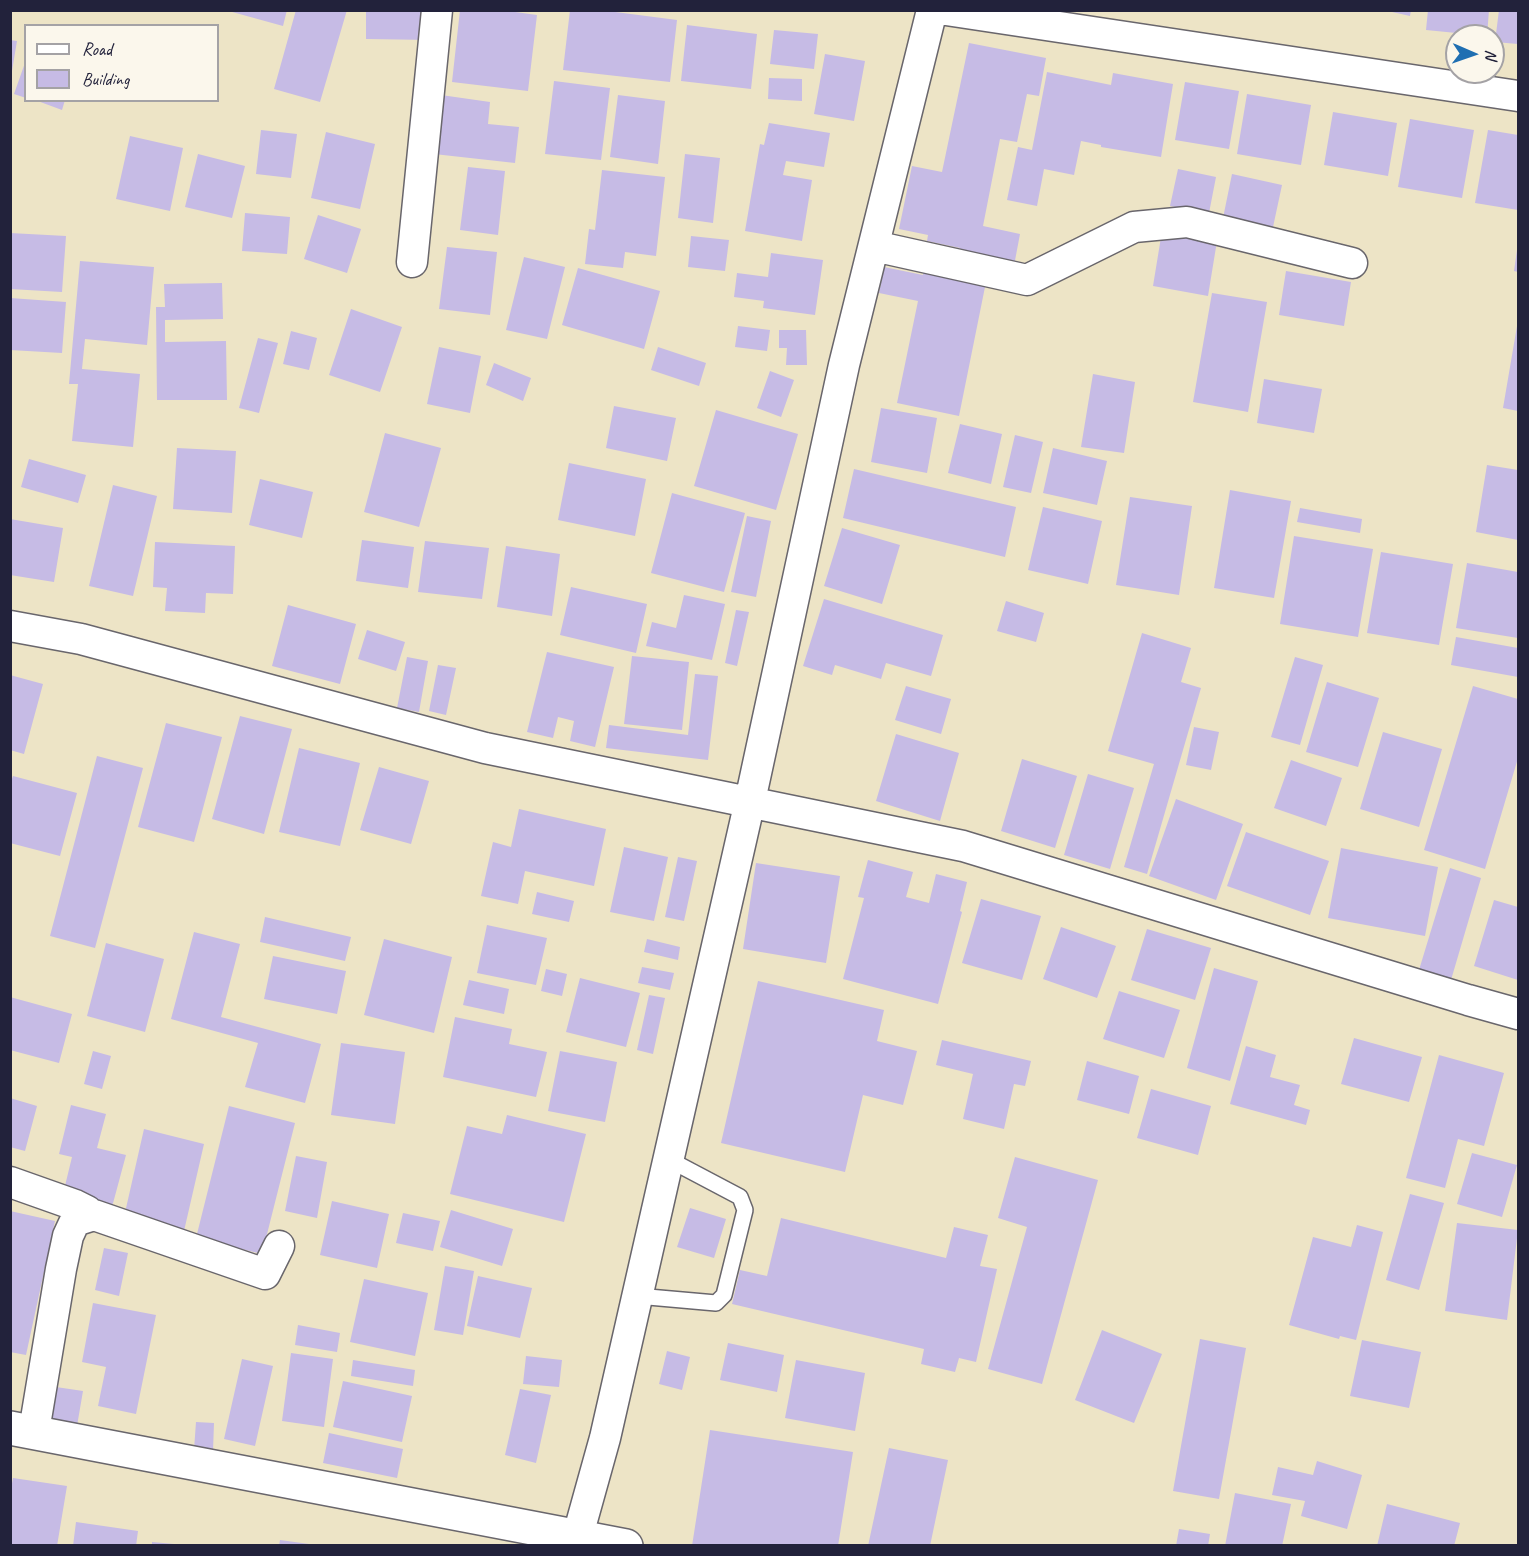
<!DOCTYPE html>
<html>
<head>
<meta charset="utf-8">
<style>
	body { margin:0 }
	#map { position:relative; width:1529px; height:1556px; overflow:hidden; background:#ede4c6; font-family:Caveat,sans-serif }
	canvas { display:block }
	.frame { position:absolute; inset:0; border:12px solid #22223b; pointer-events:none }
	.legend { position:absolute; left:24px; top:24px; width:195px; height:78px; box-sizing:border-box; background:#fbf7ec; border:2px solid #a4a2a5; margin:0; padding:8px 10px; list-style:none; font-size:18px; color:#22223b }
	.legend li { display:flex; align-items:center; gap:12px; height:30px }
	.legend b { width:30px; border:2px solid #a4a2a5 }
	.north { position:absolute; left:1445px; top:24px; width:60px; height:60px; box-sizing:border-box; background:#fbf7ec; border:2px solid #a4a2a5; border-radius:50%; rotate:92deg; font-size:16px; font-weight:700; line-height:24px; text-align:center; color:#22223b }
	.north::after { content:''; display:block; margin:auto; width:21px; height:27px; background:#1f6fb2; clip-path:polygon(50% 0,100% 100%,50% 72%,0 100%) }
</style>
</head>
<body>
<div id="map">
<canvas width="1529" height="1556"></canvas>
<div class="frame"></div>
<ul class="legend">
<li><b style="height:8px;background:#fff"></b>Road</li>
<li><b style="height:16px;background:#c6bbe5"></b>Building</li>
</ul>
<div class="north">N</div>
</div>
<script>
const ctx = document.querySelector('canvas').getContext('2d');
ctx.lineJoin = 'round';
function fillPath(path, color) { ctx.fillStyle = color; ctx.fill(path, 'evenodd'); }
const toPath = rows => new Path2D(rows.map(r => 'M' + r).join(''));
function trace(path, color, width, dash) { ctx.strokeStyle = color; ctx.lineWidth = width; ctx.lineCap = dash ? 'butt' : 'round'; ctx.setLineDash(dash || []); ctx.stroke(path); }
fillPath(toPath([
	[225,10,287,10,283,26],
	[296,10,347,10,320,102,274,89],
	[366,10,431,10,431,40,366,39],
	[460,10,501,10,537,15,528,91,452,82],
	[570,10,600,10,677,20,670,82,563,70],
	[1383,10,1411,10,1410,16],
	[1428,10,1489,10,1487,36,1426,30],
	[1499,10,1518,10,1518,44,1495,42],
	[687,25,757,34,751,89,681,81],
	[774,30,818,34,814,69,770,64],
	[10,40,17,41,12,71,10,71],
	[969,43,1046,58,1039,96,1027,94,1017,142,1000,139,983,226,1020,234,1013,271,958,260,960,248,927,241,928,235,899,229,912,166,942,172],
	[825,54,865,61,854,121,814,114],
	[26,60,26,98,14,94],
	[1047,72,1111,85,1113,73,1173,84,1161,157,1101,147,1101,145,1081,141,1074,175,1044,169,1037,206,1007,200,1018,147,1032,150],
	[769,78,802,79,802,101,768,99],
	[554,81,610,88,601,160,545,154],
	[1185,82,1239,91,1229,149,1175,140],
	[1247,94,1311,105,1301,165,1237,154],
	[441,95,490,102,488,124,519,127,515,163,434,154],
	[618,95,665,101,658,164,610,157],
	[35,100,65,100,62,110],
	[1333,112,1397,123,1388,176,1324,165],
	[1410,119,1474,130,1462,198,1398,187],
	[769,123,830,133,824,167,786,161,783,175,812,180,802,241,745,231,760,144,764,145],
	[261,130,297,134,291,178,256,174],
	[1488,130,1518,135,1518,210,1475,203],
	[326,132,375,144,360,209,311,198],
	[130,136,183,148,170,211,116,199],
	[198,154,245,166,232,218,185,207],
	[685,154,720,158,713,223,678,218],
	[468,167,505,171,498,235,460,230],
	[1178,169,1216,177,1209,213,1170,206],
	[602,170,665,177,656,256,625,252,623,268,585,264,589,229,595,230],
	[1232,174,1282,185,1273,227,1223,218],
	[245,213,290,217,287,254,242,251],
	[318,215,361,229,347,273,304,259],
	[1162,231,1217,241,1208,296,1153,286],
	[10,233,66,236,62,292,10,289],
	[691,236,729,240,725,271,688,267],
	[447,247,497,252,490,315,439,309],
	[1517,250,1518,250,1518,272,1514,271],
	[771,253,823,260,815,315,763,308,764,301,734,297,737,273,768,277],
	[524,257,565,267,547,339,506,330],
	[80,261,154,267,147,345,85,339,82,369,140,374,133,447,72,441,78,384,69,384],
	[884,267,923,275,924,269,986,282,959,416,897,403,918,301,879,293],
	[578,268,660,291,644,349,562,325],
	[1286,271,1351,282,1344,326,1279,315],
	[222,283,223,319,165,320,165,342,226,341,227,400,157,400,156,307,165,307,164,284],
	[1212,293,1267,302,1248,412,1193,402],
	[10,298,66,302,62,353,10,350],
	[351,309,402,327,380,392,329,375],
	[738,326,770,330,767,351,735,347],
	[1517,326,1518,326,1518,411,1503,408],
	[779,330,806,330,807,365,786,365,787,348,779,348],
	[291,331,317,338,309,370,283,364],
	[258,338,278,343,259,413,239,408],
	[439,347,481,356,470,413,427,404],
	[658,347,706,363,699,386,651,370],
	[494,363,531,378,523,401,486,385],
	[770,371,794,380,781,417,757,408],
	[1093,374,1135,382,1124,453,1081,447],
	[1264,379,1322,389,1314,433,1257,423],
	[614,406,676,418,667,461,606,448],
	[881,408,937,418,927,473,871,462],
	[716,410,798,434,776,510,694,486],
	[960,424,1002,434,991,484,948,473],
	[385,433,441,448,419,527,364,512],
	[1015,435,1043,442,1031,493,1003,487],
	[177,448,236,451,232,513,173,509],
	[1053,448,1107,461,1097,505,1043,493],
	[29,459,86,475,78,503,21,487],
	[569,463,646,479,635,536,558,520],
	[1487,465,1518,470,1518,540,1476,532],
	[854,469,1016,507,1005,557,843,518],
	[260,479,313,492,302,538,249,525],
	[113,485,157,496,133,596,89,586],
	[1230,490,1291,501,1274,598,1214,588],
	[672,493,745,513,724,592,651,573],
	[1130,497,1192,506,1179,595,1116,585],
	[1043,507,1102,521,1088,584,1028,570],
	[1300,508,1362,519,1360,533,1297,522],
	[747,516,771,521,756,597,731,592],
	[10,519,63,528,54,582,10,575],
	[842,528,900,545,882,604,824,586],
	[1294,536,1373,549,1358,637,1280,624],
	[362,540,414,547,408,588,356,581],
	[425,541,489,548,482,599,418,592],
	[155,542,235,546,233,594,206,593,205,613,165,611,167,588,153,587],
	[506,546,560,554,552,616,497,607],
	[1381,552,1453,564,1439,645,1367,633],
	[1467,563,1518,572,1518,638,1456,628],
	[571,587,647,604,636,653,560,635],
	[684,595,725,604,712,660,646,646,652,622,676,628],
	[824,599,943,635,931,676,886,663,881,679,835,665,832,675,803,666],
	[1006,601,1044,613,1036,642,997,631],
	[288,605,356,624,340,684,272,666],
	[736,610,749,612,737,666,725,663],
	[367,630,405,642,396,671,358,659],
	[1142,633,1191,648,1181,682,1201,688,1147,874,1124,867,1154,764,1108,751],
	[1456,637,1518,648,1518,677,1451,665],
	[547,652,614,667,595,747,570,741,574,721,558,717,553,738,527,732],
	[632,656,689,662,682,730,624,724],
	[407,657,428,661,419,712,397,708],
	[1295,657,1323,665,1300,745,1271,737],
	[438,665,456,668,446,715,429,711],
	[695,674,718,676,708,760,606,748,609,725,688,735],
	[10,675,43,684,24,754,10,750],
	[1327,682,1379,698,1358,767,1306,752],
	[906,686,951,699,941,734,895,720],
	[1473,686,1518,699,1518,758,1485,869,1424,850],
	[240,716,292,729,264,834,212,819],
	[166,723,222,737,194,842,138,827],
	[1194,727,1219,732,1211,770,1186,765],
	[1383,732,1442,749,1419,827,1360,809],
	[896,734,959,753,940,821,876,801],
	[299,748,360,763,340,846,279,832],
	[97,756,143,768,95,948,50,936],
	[1022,759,1077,776,1055,848,1001,831],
	[1291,760,1342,778,1326,826,1274,808],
	[379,767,429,781,411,844,360,830],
	[1088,774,1134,788,1110,869,1064,855],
	[13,776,77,793,60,856,10,843,10,784],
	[1176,799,1243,824,1216,900,1149,876],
	[519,809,606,829,594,886,525,871,518,904,481,896,493,842,511,847],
	[1246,832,1329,861,1310,915,1227,886],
	[624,847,668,857,654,921,610,912],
	[1341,848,1438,867,1425,936,1328,918],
	[678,857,697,861,684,921,665,917],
	[868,860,913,872,906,897,929,903,936,874,967,882,960,911,962,912,938,1004,843,979,864,898,858,897],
	[756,863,840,876,826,963,743,949],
	[1450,868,1481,878,1451,980,1419,970],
	[537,892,574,901,569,922,532,914],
	[981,899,1041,916,1022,980,962,963],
	[1494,900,1518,907,1518,980,1474,966],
	[265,917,351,937,345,961,260,942],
	[487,925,547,938,536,985,477,973],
	[1061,927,1116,946,1097,998,1043,979],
	[1147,929,1211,948,1195,1000,1131,980],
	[194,932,240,944,221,1017,321,1044,305,1103,245,1087,258,1043,171,1019],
	[384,939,452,957,434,1033,364,1015],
	[647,939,680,947,678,960,644,952],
	[106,943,164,959,145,1032,87,1016],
	[273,956,346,971,337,1014,264,999],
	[642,967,674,973,670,990,638,983],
	[1214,968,1258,981,1230,1081,1187,1068],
	[546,969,567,974,562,996,541,991],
	[580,978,640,993,626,1047,566,1032],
	[469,980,509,989,504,1014,463,1005],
	[758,981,884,1010,877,1041,917,1051,903,1105,863,1095,845,1172,721,1143],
	[1119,991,1180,1010,1164,1058,1103,1039],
	[649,995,665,998,653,1054,637,1050],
	[10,997,72,1014,59,1063,10,1050],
	[455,1017,512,1029,509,1044,547,1052,536,1097,443,1077],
	[1354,1038,1422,1057,1409,1102,1341,1084],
	[942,1040,1031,1061,1025,1086,1014,1084,1004,1129,963,1119,973,1074,936,1065],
	[341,1043,405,1052,395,1124,331,1115],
	[1246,1046,1276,1055,1270,1077,1300,1085,1294,1105,1310,1110,1306,1125,1230,1104],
	[93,1051,111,1056,102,1089,84,1084],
	[560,1051,617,1062,605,1122,548,1111],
	[1439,1055,1504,1073,1484,1146,1458,1139,1445,1188,1406,1178],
	[1087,1061,1139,1076,1129,1114,1077,1100],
	[1151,1089,1211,1106,1198,1155,1137,1138],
	[10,1098,37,1106,25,1151,10,1147],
	[71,1105,106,1114,97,1148,126,1155,112,1207,63,1194,72,1157,59,1154],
	[229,1106,295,1123,262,1254,196,1238],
	[507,1115,586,1134,564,1222,450,1194,467,1126,502,1134],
	[144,1129,204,1144,184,1231,124,1217],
	[1472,1153,1517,1165,1502,1217,1457,1204],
	[296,1156,327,1162,317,1218,285,1211],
	[1015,1157,1098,1180,1042,1384,988,1369,1027,1227,998,1218],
	[1410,1194,1444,1203,1419,1290,1386,1280],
	[332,1201,389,1214,377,1268,320,1255],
	[690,1208,726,1219,714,1258,677,1247],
	[451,1210,513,1229,502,1266,440,1247],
	[10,1211,55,1221,26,1355,10,1352],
	[403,1213,440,1221,433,1251,396,1243],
	[781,1218,946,1258,954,1227,988,1235,980,1266,997,1269,976,1362,959,1358,955,1372,921,1364,924,1349,732,1304,740,1270,767,1276],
	[1457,1223,1518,1230,1507,1320,1445,1311],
	[1357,1225,1383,1232,1356,1340,1340,1336,1339,1339,1289,1325,1313,1237,1351,1247],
	[104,1248,128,1253,119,1296,95,1290],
	[445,1266,474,1271,463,1335,434,1330],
	[478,1276,532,1288,520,1338,467,1326],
	[364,1279,428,1293,415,1356,350,1342],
	[93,1303,156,1315,136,1414,98,1406,106,1367,82,1362],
	[298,1325,340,1333,337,1352,295,1345],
	[1102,1330,1162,1354,1134,1423,1075,1400],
	[1200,1339,1246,1348,1219,1499,1173,1491],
	[1362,1340,1421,1352,1409,1408,1350,1396],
	[728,1343,784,1355,777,1392,720,1380],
	[667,1351,690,1357,682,1390,659,1384],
	[291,1353,333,1359,324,1427,282,1421],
	[526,1356,562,1360,559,1387,523,1384],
	[242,1359,273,1366,255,1446,224,1439],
	[353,1360,415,1370,413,1386,351,1376],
	[796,1360,865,1373,855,1431,785,1418],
	[343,1381,412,1396,402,1442,333,1427],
	[56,1387,83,1391,77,1426,51,1422],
	[520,1389,551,1395,536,1463,505,1455],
	[196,1422,214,1423,213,1451,194,1450],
	[710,1430,853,1452,838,1546,692,1546],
	[329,1433,403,1449,397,1478,323,1463],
	[889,1448,948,1460,930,1546,868,1546],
	[1317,1461,1362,1475,1347,1529,1301,1516,1305,1501,1272,1495,1278,1467,1313,1475],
	[13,1478,67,1486,57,1546,10,1546,10,1494],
	[1235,1493,1291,1504,1282,1546,1225,1546],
	[1387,1504,1460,1523,1454,1546,1377,1546],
	[76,1522,138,1531,136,1546,73,1546],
	[1179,1529,1210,1534,1208,1546,1176,1546],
	[280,1540,309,1544,309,1546,279,1546],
	[152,1542,174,1544,174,1546,152,1546]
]), '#c6bbe5');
const service = toPath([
	[637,1296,716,1303,724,1295,745,1210,740,1197,668,1159]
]);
const minor = toPath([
	[946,10,1518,96],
	[874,246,1027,280,1134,227,1187,222,1352,263],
	[412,262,437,10],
	[10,626,81,639,485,748,963,846,1468,1000,1518,1014],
	[10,1182,75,1205,87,1211,83,1217],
	[34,1431,61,1269,68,1236,75,1221,94,1215,265,1274,279,1246],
	[565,1546,578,1535,605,1438,750,801,844,365,932,10]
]);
const tertiary = toPath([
	[10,1428,626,1546]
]);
trace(service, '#69666c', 18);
trace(minor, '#69666c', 33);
trace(tertiary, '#69666c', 36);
trace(service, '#fff', 15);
trace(minor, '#fff', 30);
trace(tertiary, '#fff', 33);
</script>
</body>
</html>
